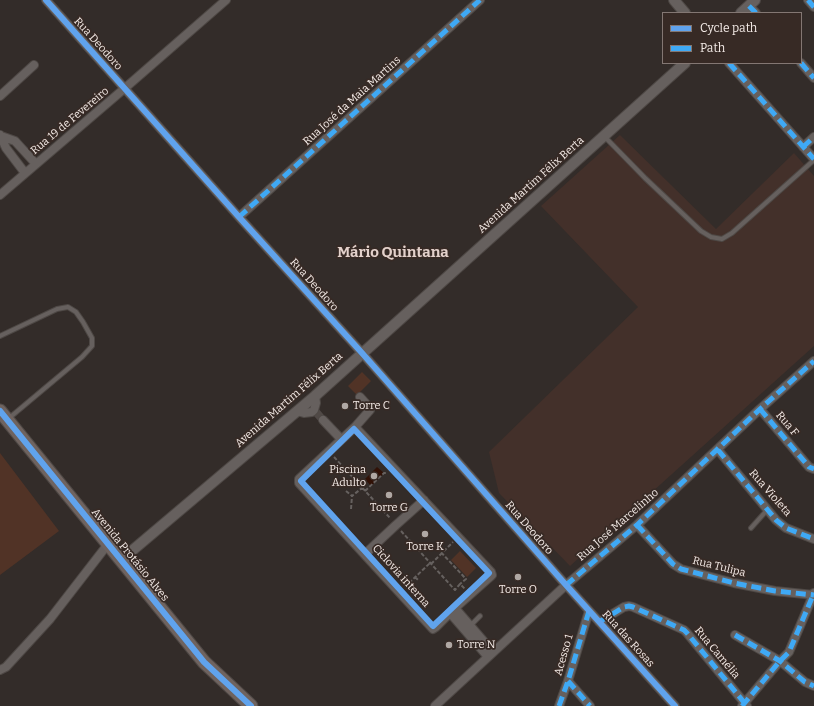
<!DOCTYPE html>
<html>
<head>
<meta charset="utf-8">
<style>
	body { margin:0 }
	#map { position:relative; width:814px; height:706px; overflow:hidden; background:#332c29; font-family:Bitter,serif }
	canvas { display:block }
	.legend { position:absolute; left:662px; top:12px; width:140px; height:52px; box-sizing:border-box; background:#372a25; border:1px solid #837773; margin:0; padding:5px 7px; list-style:none; font-size:12px; color:#f4ebe7 }
	.legend li { display:flex; align-items:center; gap:8px; height:20px }
	.legend b { width:20px; border:1px solid #837773 }
</style>
</head>
<body>
<div id="map">
<canvas width="814" height="706"></canvas>
<ul class="legend">
<li><b style="height:5px;background:#60a3ed"></b>Cycle path</li>
<li><b style="height:5px;background:#3fa9f5"></b>Path</li>
</ul>
</div>
<script>
const ctx = document.querySelector('canvas').getContext('2d');
ctx.lineJoin = 'round';
function fillPath(path, color) { ctx.fillStyle = color; ctx.fill(path, 'evenodd'); }
const toPath = rows => new Path2D(rows.map(r => 'M' + r).join(''));
function trace(path, color, width, dash) { ctx.strokeStyle = color; ctx.lineWidth = width; ctx.lineCap = dash ? 'butt' : 'round'; ctx.setLineDash(dash || []); ctx.stroke(path); }
function write(font, color, halo, rows, align = 'center') {
  ctx.font = font + ' Bitter,serif'; ctx.lineWidth = 3.5; ctx.setLineDash([]); ctx.textBaseline = 'middle'; ctx.strokeStyle = halo; ctx.fillStyle = color; for (const [text, x, y, turn = 0] of rows) {
    ctx.save(); ctx.translate(x, y); ctx.rotate((+turn || 0) * Math.PI / 180); ctx.textAlign = isNaN(turn) ? turn : align; if (halo) ctx.strokeText(text, 0, 0); ctx.fillText(text, 0, 0); ctx.restore();
  }
}
fillPath(toPath([
	[620,135,716,229,794,153,814,176,814,346,570,566,499,493,489,452,638,307,541,206]
]), '#43302a');
fillPath(toPath([
	[362,372,371,381,357,395,348,386],
	[0,453,59,531,0,575],
	[460,551,476,568,467,577,451,560]
]), '#513326');
fillPath(toPath([
	[377,467,384,473,371,486,365,479]
]), '#311106');
trace(toPath([
	[316,412,323,420]
]), '#504946', 8, [8, 4]);
const service = toPath([
	[604,136,645,178,701,231,711,237,722,239,732,233,814,160],
	[0,336,57,309,68,307,76,312,83,322,92,338,92,346,82,357,8,419],
	[751,528,768,509],
	[470,626,480,616]
]);
const minor = toPath([
	[46,0,239,217,362,353,566,585,675,706],
	[808,0,814,7],
	[749,6,756,13],
	[729,63,814,159],
	[801,63,814,78],
	[0,96,34,65],
	[0,135,6,148,25,173],
	[1,136,15,141,36,164],
	[803,147,814,137],
	[0,195,125,88,226,0],
	[239,217,480,0],
	[760,409,809,467,814,469],
	[297,411,304,413,312,412,314,410,316,403,315,396],
	[323,420,341,439],
	[355,427,370,410,369,407,360,397],
	[718,450,776,520,786,528,814,539],
	[637,525,673,564,681,569,734,583,775,591,814,595],
	[365,554,396,525,424,500],
	[455,608,436,627,433,629,299,483,299,479,355,427,491,572,492,575,491,576,455,608,493,652],
	[450,613,488,657],
	[599,622,624,607,629,606,633,607,684,630,687,633,747,706],
	[735,635,780,661,805,682,814,686],
	[0,670,6,667,50,619,108,544],
	[568,681,590,706],
	[435,706,566,585,637,525,760,409,814,361],
	[559,706,568,681,589,611],
	[742,706,780,661,789,652,814,593]
]);
const tertiary = toPath([
	[674,0,685,13],
	[741,13,755,0],
	[121,560,315,396,685,63]
]);
const primary = toPath([
	[0,411,204,662,251,706]
]);
trace(service, '#4e4845', 6);
trace(minor, '#4e4845', 10);
trace(tertiary, '#4e4845', 12);
trace(primary, '#4e4845', 15);
trace(toPath([
	[334,457,390,518],
	[346,491,352,496,362,488],
	[365,491,384,473,387,473],
	[351,509,352,496],
	[401,531,455,590,460,584,465,589],
	[437,548,466,579,460,584],
	[431,564,453,542],
	[415,577,418,580],
	[404,586,408,584,430,563]
]), '#66615f', 2, [4, 2]);
trace(service, '#66605e', 4);
trace(minor, '#66605e', 8);
trace(tertiary, '#66605e', 10);
trace(primary, '#6f635f', 13);
trace(toPath([
	[808,0,814,7],
	[749,6,756,13],
	[729,63,814,159],
	[801,63,814,78],
	[803,147,814,137],
	[239,217,480,0],
	[760,409,809,467,814,469],
	[718,450,776,520,786,528,814,539],
	[637,525,673,564,681,569,734,583,775,591,814,595],
	[566,585,637,525,760,409,814,361],
	[599,622,624,607,629,606,633,607,684,630,687,633,747,706],
	[735,635,780,661,805,682,814,686],
	[568,681,590,706],
	[559,706,568,681,589,611],
	[742,706,780,661,789,652,814,593]
]), '#3fa9f5', 5, [10, 5]);
trace(toPath([
	[46,0,239,217,362,353,566,585,675,706],
	[0,411,204,662,251,706],
	[354,429,489,573,433,626,301,481,354,429]
]), '#60a3ed', 6);
for (const [x, y, r, color] of [
	[345,406,4,"#b0a8a4"],
	[374,476,4,"#b0a8a4"],
	[389,495,4,"#b0a8a4"],
	[425,534,4,"#b0a8a4"],
	[518,577,4,"#b0a8a4"],
	[449,645,4,"#b0a8a4"]
]) { const dot = new Path2D(); dot.arc(x, y, r, 0, 2 * Math.PI); ctx.fillStyle = color; ctx.fill(dot); trace(dot, '#372a25', 1.5); }
write('11px', '#f4ebe7', '#372a25', [
	["Rua Deodoro",98,44,48],
	["Rua José da Maia Martins",352,101,-42],
	["Rua 19 de Fevereiro",70,121,-40],
	["Avenida Martim Félix Berta",531,185,-42],
	["Rua Deodoro",314,285,48],
	["Avenida Martim Félix Berta",289,400,-41],
	["Rua F",787,424,50],
	["Rua Violeta",770,493,49],
	["Rua José Marcelinho",618,525,-41],
	["Rua Deodoro",529,528,49],
	["Avenida Protásio Alves",130,555,51],
	["Rua Tulipa",719,567,14],
	["Ciclovia interna",401,576,48],
	["Rua das Rosas",628,639,48],
	["Rua Camélia",717,653,50],
	["Acesso 1",564,655,-74]
]);
write('11px', '#f4ebe7', '#372a25', [
	["Torre C",353,406,"left"],
	["Piscina",366,470,"right"],
	["Adulto",366,483,"right"],
	["Torre G",389,508],
	["Torre K",425,547],
	["Torre O",518,590],
	["Torre N",457,645,"left"]
]);
write('bold 15px', '#e3d1cb', '#372a25', [
	["Mário Quintana",393,253]
]);
</script>
</body>
</html>
